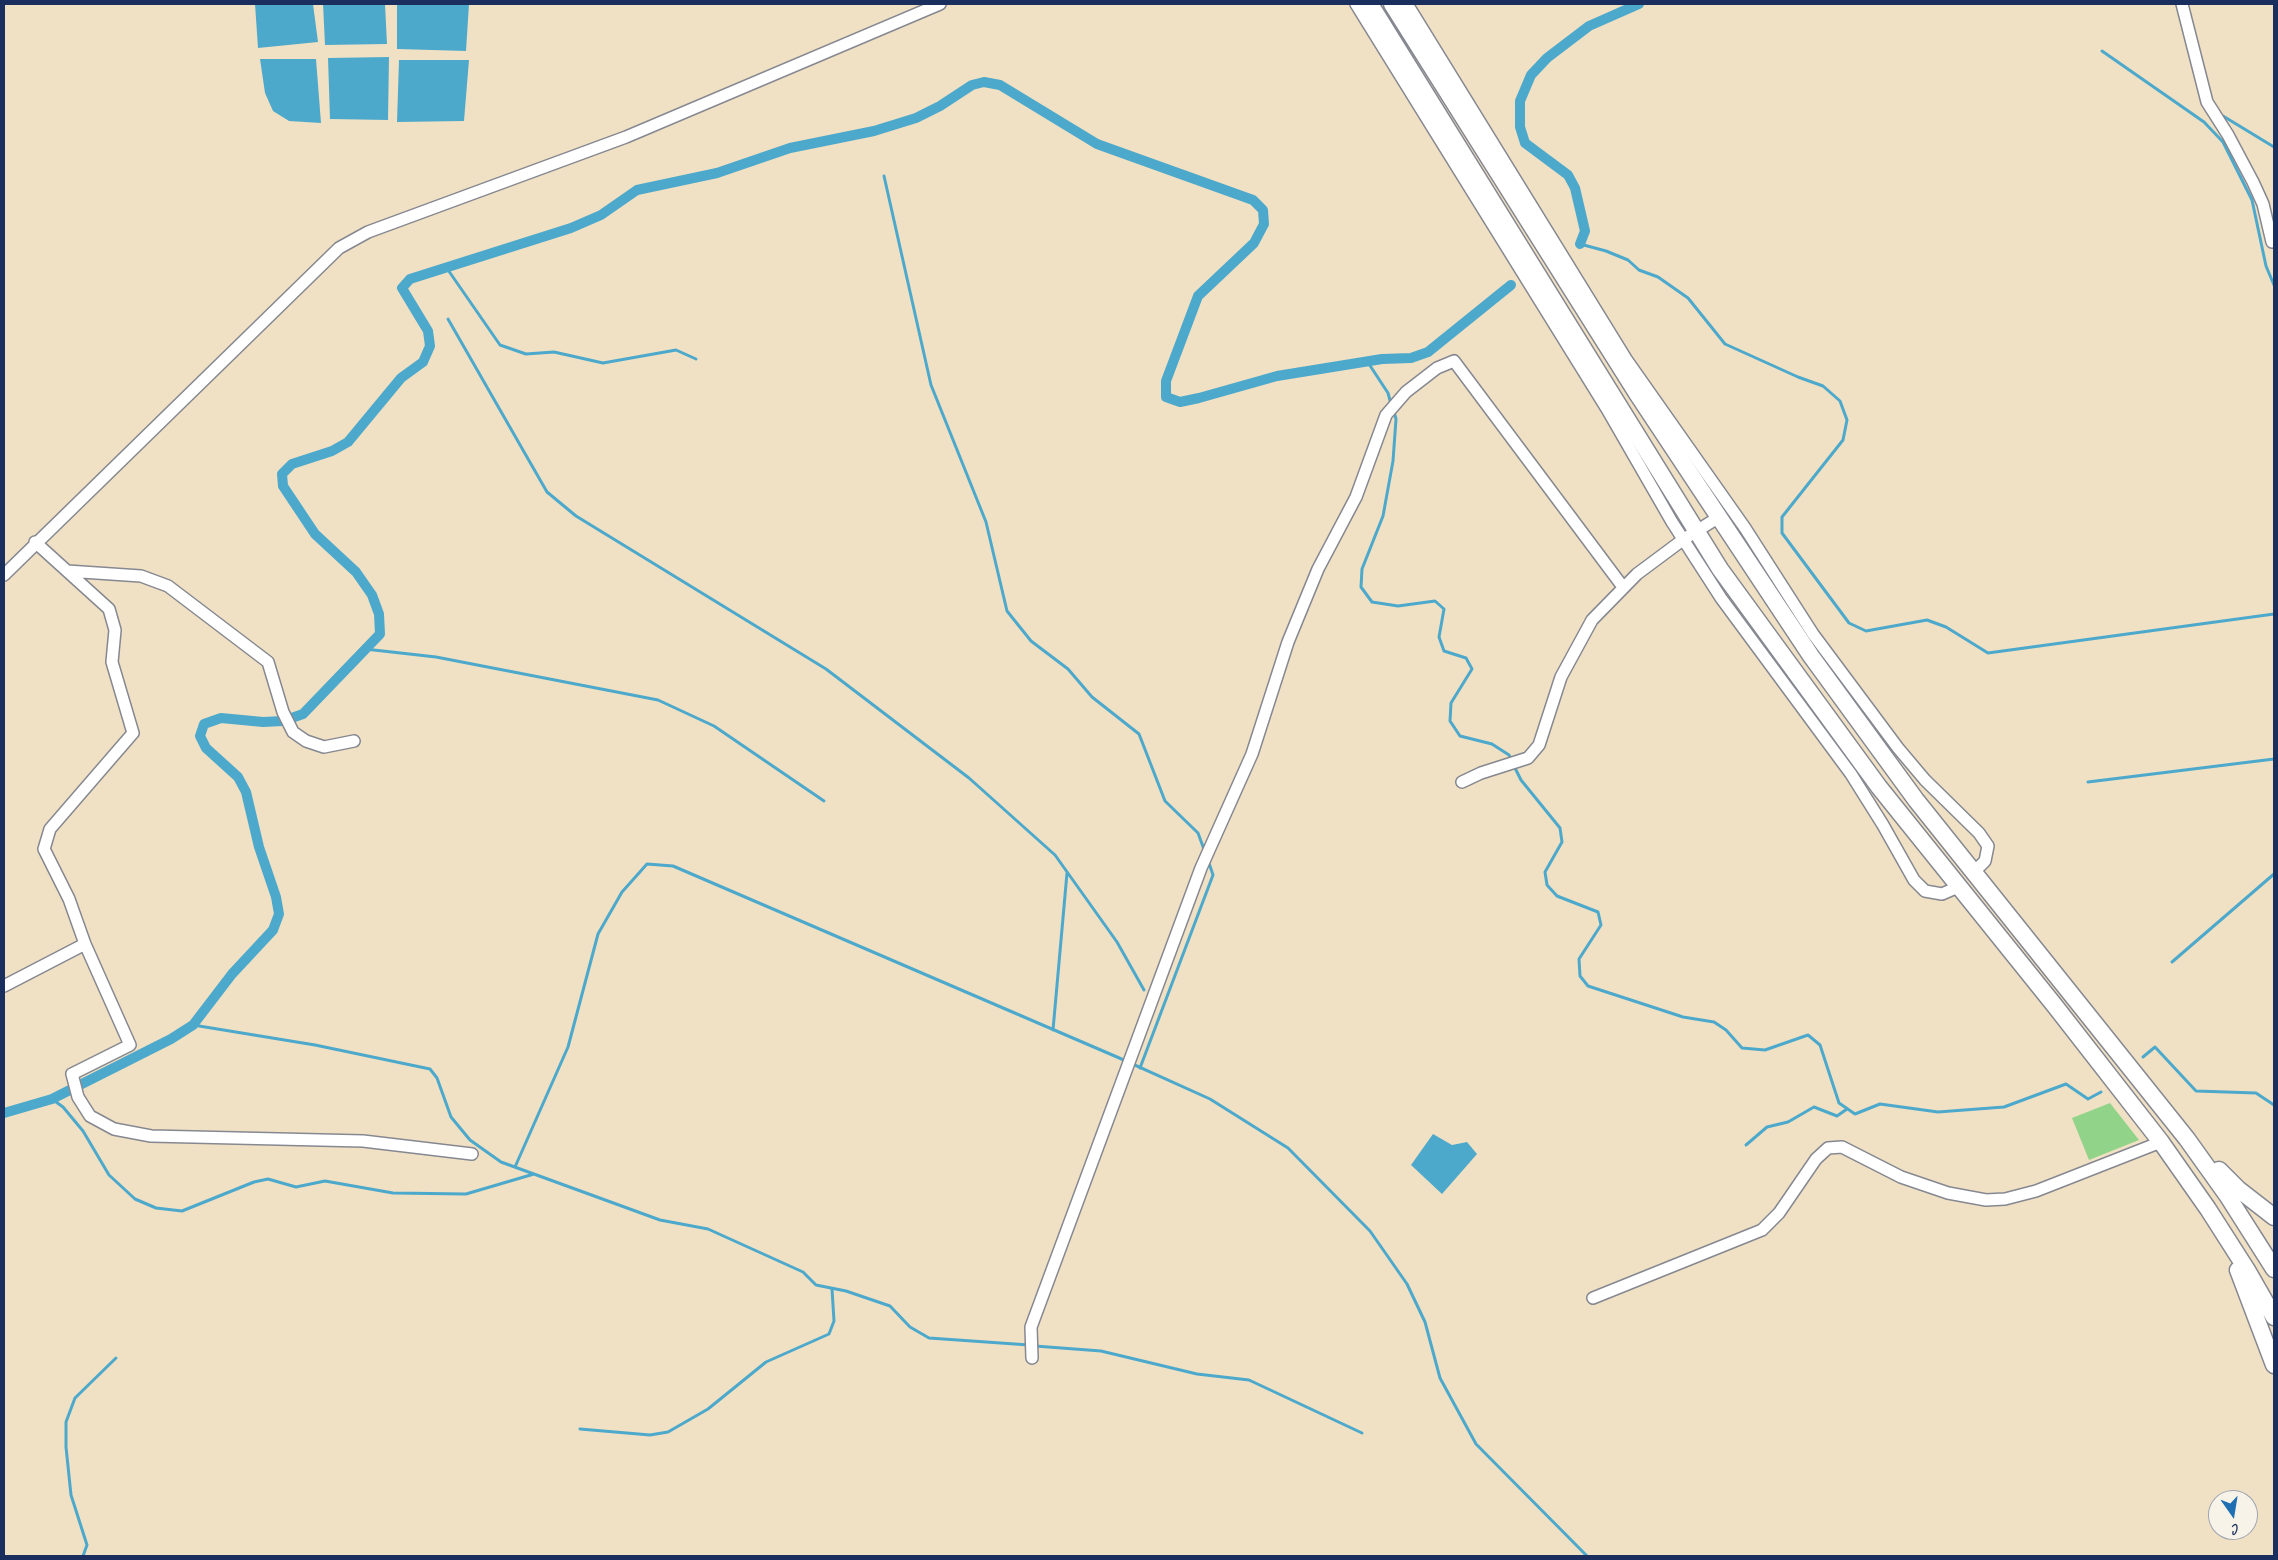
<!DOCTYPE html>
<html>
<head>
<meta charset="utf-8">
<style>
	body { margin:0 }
	#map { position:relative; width:2278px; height:1560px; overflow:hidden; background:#f1e1c4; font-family:Caveat,sans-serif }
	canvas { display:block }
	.frame { position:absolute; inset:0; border:5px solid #1b2f5e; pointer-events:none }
	.north { position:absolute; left:2208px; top:1490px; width:50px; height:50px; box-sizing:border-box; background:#f7f3e8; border:1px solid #9fa5b1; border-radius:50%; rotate:167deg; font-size:14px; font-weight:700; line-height:20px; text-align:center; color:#1b2f5e }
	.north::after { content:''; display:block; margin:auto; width:18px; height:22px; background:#1f6fb2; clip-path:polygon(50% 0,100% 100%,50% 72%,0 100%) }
</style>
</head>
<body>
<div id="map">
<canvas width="2278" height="1560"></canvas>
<div class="frame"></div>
<div class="north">С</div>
</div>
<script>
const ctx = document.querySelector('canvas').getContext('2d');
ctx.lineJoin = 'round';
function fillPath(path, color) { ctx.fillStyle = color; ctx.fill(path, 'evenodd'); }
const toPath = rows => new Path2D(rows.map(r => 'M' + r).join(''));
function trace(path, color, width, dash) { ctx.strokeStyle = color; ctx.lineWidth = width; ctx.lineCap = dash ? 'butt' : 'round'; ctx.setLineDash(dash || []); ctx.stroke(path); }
fillPath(toPath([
	[2110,1103,2139,1140,2089,1160,2072,1118]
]), '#92d38a');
fillPath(toPath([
	[255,4,313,4,318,42,258,48],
	[323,4,385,4,387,44,325,45],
	[397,4,469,4,466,51,397,49],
	[389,57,388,120,330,119,328,58],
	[260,59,316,59,321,123,289,121,273,111,265,93],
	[399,60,469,60,464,121,397,122],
	[1433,1134,1452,1145,1467,1142,1477,1154,1442,1194,1411,1165]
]), '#4da9cc');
trace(toPath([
	[2102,51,2204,122,2223,142,2252,200,2266,266,2274,285],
	[2223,116,2274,147],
	[884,176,931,385,986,522,1007,611,1031,641,1068,669,1092,697,1139,734,1165,801,1198,833,1205,852],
	[1580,244,1606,251,1628,260,1639,270,1658,277,1688,298,1725,344,1798,377,1823,386,1840,401,1847,420,1843,440,1782,517,1782,533,1849,623,1866,631,1927,620,1946,627,1988,653,2274,614],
	[446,267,500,345,526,354,554,352,603,363,676,350,696,359],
	[448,319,547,492,576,516,826,669,969,778,1055,855,1117,942,1144,990],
	[1367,361,1388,393,1391,404],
	[1394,412,1396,419,1393,461,1383,516,1362,569,1361,587,1372,602,1398,606,1435,601,1444,609,1439,637,1444,651,1466,658,1472,669,1451,703,1450,721,1460,736,1492,744,1509,755,1512,760],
	[365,649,436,657,658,700,714,726,824,801],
	[1514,766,1521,780,1560,828,1562,842,1545,872,1547,885,1557,896,1598,912,1601,925,1579,959,1580,976,1588,986,1683,1017,1714,1022,1726,1030,1742,1048,1765,1050,1808,1035,1820,1045,1839,1103,1855,1114,1880,1104,1938,1112,2004,1107,2066,1084,2088,1099,2101,1092],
	[2088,782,2274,759],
	[2172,962,2274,874],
	[193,1025,315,1045,430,1069,437,1078,451,1117,470,1140,501,1162,660,1220,708,1229,803,1272,816,1285,846,1291,890,1306,910,1327,929,1338,1029,1345],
	[1053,1030,1067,873],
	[2143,1057,2155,1047,2196,1091,2256,1093,2274,1105],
	[1140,1068,1213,875,1208,860],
	[52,1099,63,1107,83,1131,109,1175,135,1199,156,1208,182,1211,254,1182,268,1179,296,1187,325,1181,393,1193,466,1194,534,1174],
	[1746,1145,1767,1127,1788,1122,1814,1107,1837,1116,1847,1109],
	[515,1167,568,1047,598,934,622,892,647,864,673,866,1117,1057,1210,1099,1288,1148,1370,1231,1407,1284,1425,1322,1440,1378,1476,1444,1587,1556],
	[1035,1346,1101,1351,1197,1374,1249,1380,1362,1433],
	[580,1429,650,1435,668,1432,708,1409,766,1362,829,1334,834,1321,832,1289],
	[83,1556,87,1545,71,1495,66,1447,66,1422,75,1398,116,1358]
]), '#4da9cc', 3);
trace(toPath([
	[1580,244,1585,231,1575,188,1568,175,1525,143,1520,127,1520,101,1531,75,1547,58,1589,26,1639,4],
	[4,1113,52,1099,171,1039,193,1025,232,974,273,930,279,914,276,897,259,847,246,792,238,777,206,748,200,736,204,724,221,718,263,722,283,721,303,714,380,634,379,614,372,595,356,572,315,534,283,486,282,474,292,464,332,451,348,442,401,378,423,362,430,346,428,331,402,288,410,279,571,228,601,215,637,190,717,173,790,148,874,131,916,118,940,106,972,85,984,82,1000,85,1097,144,1253,200,1263,210,1264,224,1254,243,1198,296,1166,381,1166,397,1180,402,1199,398,1277,376,1382,359,1411,358,1428,352,1511,285]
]), '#4da9cc', 10);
const minor = toPath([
	[1356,4,1607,409,1672,522,1721,598,1851,774,1883,825,1914,880,1925,891,1942,894,1958,887],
	[1407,4,1626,359,1745,528,1813,634,1898,748,1925,780,1979,833,1988,846,1985,861,1973,873],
	[2182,4,2207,102,2228,135,2253,182,2263,204,2272,242],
	[35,542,109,609,115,630,112,662,133,733,50,829,44,849,69,899,85,944,130,1045,72,1074,78,1097,90,1116,114,1129,151,1136,363,1141,472,1154],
	[67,571,141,576,168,586,268,662,283,712,293,732,306,741,324,747,354,741],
	[4,575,339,248,368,232,626,137,940,4],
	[1462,782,1481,773,1528,758,1539,745,1561,677,1592,620,1637,574,1684,539,1719,517],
	[4,986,85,944],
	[1593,1298,1762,1230,1779,1213,1816,1159,1828,1148,1842,1147,1901,1177,1948,1193,1986,1200,2005,1199,2036,1191,2161,1142],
	[1032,1358,1031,1327,1201,868,1252,754,1288,642,1318,569,1356,497,1386,415,1406,392,1437,368,1454,361,1623,587]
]);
const highway = toPath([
	[1370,4,1720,569,1879,787,2055,1006,2161,1142,2208,1209,2247,1270,2274,1317],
	[1392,4,1636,392,1811,656,1916,800,2187,1139,2227,1195,2274,1269],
	[2219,1170,2238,1189,2274,1217],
	[2238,1270,2274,1365]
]);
trace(minor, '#868891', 14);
trace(highway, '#868891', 19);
trace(minor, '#fff', 11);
trace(highway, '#fff', 16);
</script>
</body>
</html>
